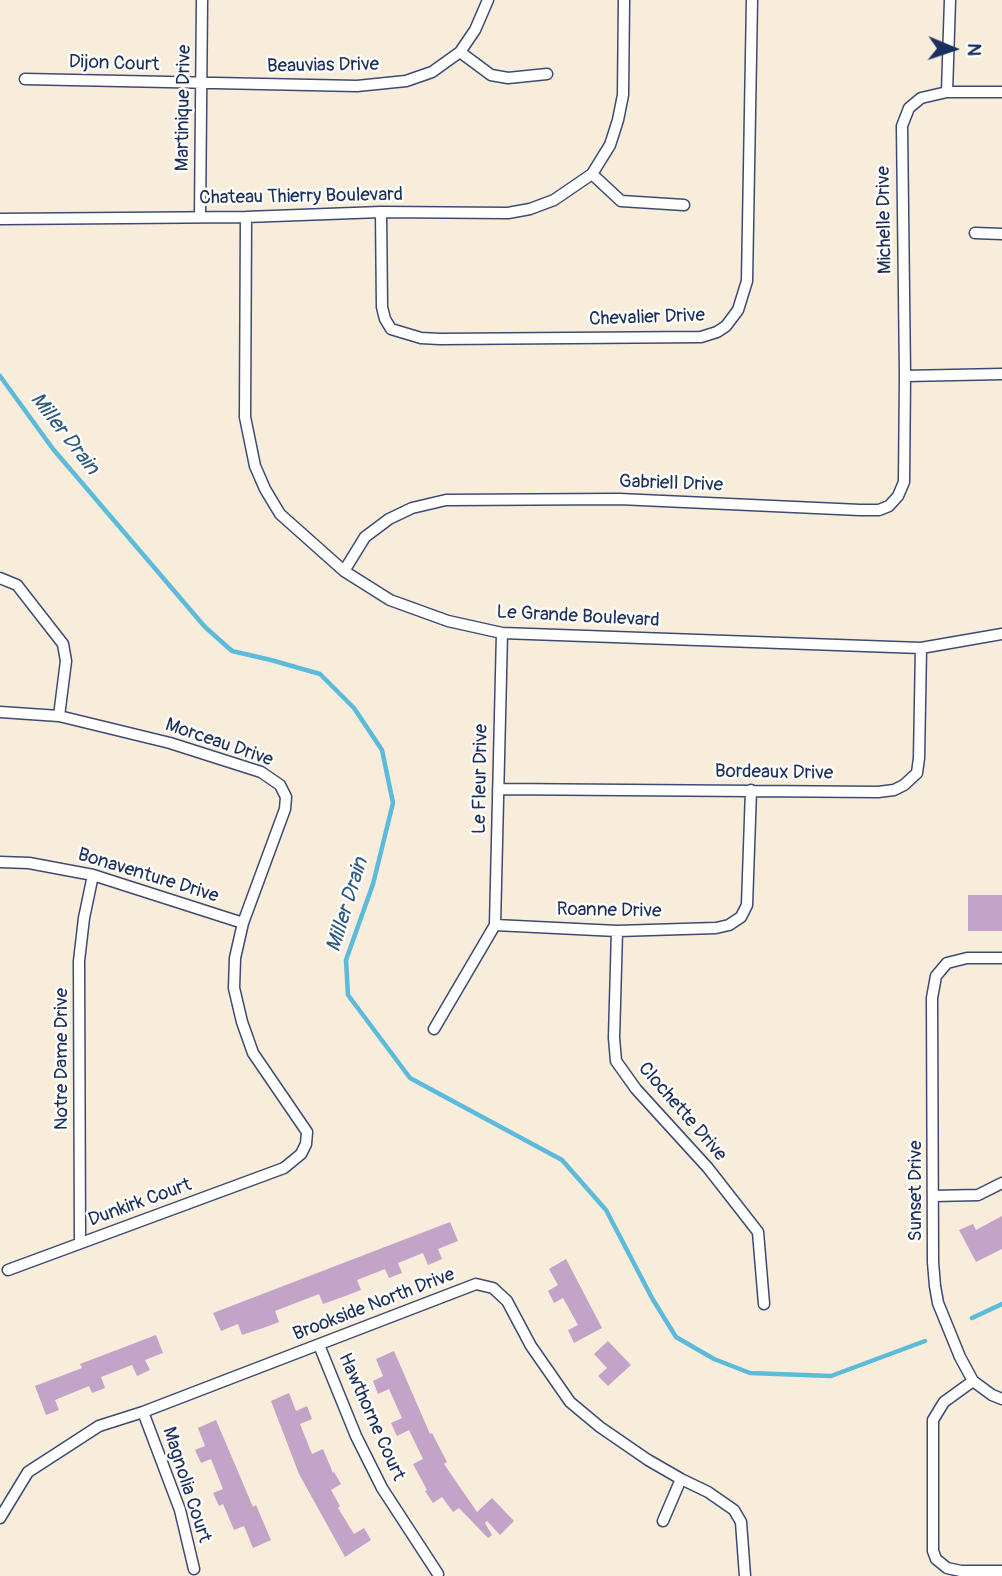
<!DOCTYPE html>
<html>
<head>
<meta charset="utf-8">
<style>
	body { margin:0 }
	#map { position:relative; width:1002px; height:1576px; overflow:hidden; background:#f8ecda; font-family:Pangolin,sans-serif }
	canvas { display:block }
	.north { position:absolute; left:918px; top:14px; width:70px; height:70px; -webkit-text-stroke:5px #fdfcf7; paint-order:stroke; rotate:92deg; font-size:19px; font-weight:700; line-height:28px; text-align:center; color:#1b2f5e }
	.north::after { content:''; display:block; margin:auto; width:24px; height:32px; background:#1b2f5e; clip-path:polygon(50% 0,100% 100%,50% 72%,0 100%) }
</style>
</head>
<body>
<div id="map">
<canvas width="1002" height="1576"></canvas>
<div class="north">N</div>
</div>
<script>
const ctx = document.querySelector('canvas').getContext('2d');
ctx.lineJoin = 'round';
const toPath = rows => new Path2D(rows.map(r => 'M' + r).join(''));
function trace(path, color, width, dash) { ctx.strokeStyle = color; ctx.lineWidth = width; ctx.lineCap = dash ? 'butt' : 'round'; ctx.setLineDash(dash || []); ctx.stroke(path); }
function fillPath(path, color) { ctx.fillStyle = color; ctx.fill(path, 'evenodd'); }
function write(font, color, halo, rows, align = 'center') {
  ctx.font = font + ' Pangolin,sans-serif'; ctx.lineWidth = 5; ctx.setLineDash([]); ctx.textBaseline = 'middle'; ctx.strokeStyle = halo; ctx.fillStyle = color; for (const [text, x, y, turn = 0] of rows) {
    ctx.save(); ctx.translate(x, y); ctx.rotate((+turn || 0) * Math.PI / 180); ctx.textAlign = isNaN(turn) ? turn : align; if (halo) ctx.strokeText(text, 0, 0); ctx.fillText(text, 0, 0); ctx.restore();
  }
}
trace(toPath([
	[0,376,53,449,205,627,232,651,271,660,320,674,354,708,382,750,393,803,373,884,346,960,348,995,410,1078,562,1160,606,1210,652,1298,676,1337,714,1359,750,1373,831,1376,925,1341],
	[972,1318,1002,1304]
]), '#5cbada', 4.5);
fillPath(toPath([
	[968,895,1002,895,1002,931,968,931],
	[1002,1216,1002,1249,976,1262,959,1230,973,1224,976,1230],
	[450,1222,458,1241,438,1249,442,1259,428,1265,423,1253,398,1263,402,1273,389,1278,385,1269,357,1280,361,1290,348,1295,323,1304,319,1294,275,1311,279,1322,266,1327,242,1335,238,1324,221,1331,213,1313],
	[566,1259,602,1328,574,1343,568,1330,578,1325,563,1298,554,1303,548,1291,558,1285,549,1269],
	[156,1335,163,1353,145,1360,150,1370,137,1376,132,1365,101,1377,105,1388,92,1393,89,1386,55,1400,59,1410,46,1415,35,1386,82,1368,80,1364],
	[608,1341,631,1365,608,1386,598,1376,607,1368,594,1354],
	[394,1351,430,1434,432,1433,447,1462,444,1464,477,1512,492,1498,514,1521,500,1535,487,1521,485,1523,492,1535,488,1538,459,1508,453,1512,442,1497,433,1503,425,1491,427,1490,413,1464,423,1459,409,1430,397,1436,391,1423,402,1418,389,1389,378,1394,373,1381,383,1376,376,1359],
	[289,1393,296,1411,307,1406,312,1419,300,1424,312,1454,323,1449,333,1473,334,1472,341,1484,331,1490,340,1506,338,1508,354,1534,364,1528,371,1540,345,1557,299,1474,271,1401],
	[216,1420,253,1507,256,1505,271,1540,253,1548,244,1526,234,1530,223,1504,219,1506,213,1493,223,1489,211,1459,201,1463,195,1450,205,1446,198,1428]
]), '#c3a3c8');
const minor = toPath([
	[460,52,491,75,508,78,547,74],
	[25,79,357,86,406,81,432,72,460,52,475,30,488,0],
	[947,92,950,0],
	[592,174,621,201,684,205],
	[381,212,382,307,385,319,391,329,421,338,440,339,701,337,717,332,726,326,738,310,747,281,752,0],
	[200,217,202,0],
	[246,217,245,417,255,466,265,489,280,514,344,571,390,600,448,621,502,633,921,648,1002,634],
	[0,219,246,217,381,212,508,213,530,209,554,200,592,174,610,145,618,120,623,95,624,0],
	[975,233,1002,234],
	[905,376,1002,374],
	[344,571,365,537,389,519,412,508,446,500,619,499,860,510,879,510,889,506,898,496,904,482,905,376,902,126,909,108,921,98,947,92,1002,92],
	[0,578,17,585,63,644,66,661,59,716],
	[0,712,59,716,170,743,261,772,280,785,286,797,285,809,243,923,235,958,234,988,242,1022,253,1053,307,1132,306,1144,301,1154,284,1168,8,1270],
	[498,789,878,792,894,790,904,785,917,773,919,758,921,648],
	[0,862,29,863,93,875,243,923],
	[495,925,617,931,716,928,729,925,741,917,747,905,751,790],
	[617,931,614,1038,616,1061,636,1089,708,1168,758,1232,764,1304],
	[1002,958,967,958,947,963,936,976,932,998,933,1262,935,1286,938,1303,960,1357,973,1381,992,1395,1002,1399],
	[434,1029,495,925,502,633],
	[933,1196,978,1195,1002,1183],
	[80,1243,79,961,84,918,93,875],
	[319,1345,356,1436,382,1488,438,1574],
	[973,1381,944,1402,933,1420,933,1551,936,1559,947,1568,961,1571,1002,1571],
	[143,1412,180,1510,194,1569],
	[0,1518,28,1472,99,1426,143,1412,476,1284,493,1288,507,1301,531,1346,570,1402,600,1427,648,1460,681,1479,708,1492,734,1510,741,1522,745,1576],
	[663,1521,681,1479]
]);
trace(minor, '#3c4b71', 13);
trace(minor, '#fff', 10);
write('19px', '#1b2f5e', '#fdfcf7', [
	["Dijon Court",114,64,2],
	["Beauvias Drive",323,66,-1],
	["Martinique Drive",184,108,-89],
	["Chateau Thierry Boulevard",301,197,-1],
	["Michelle Drive",885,220,-91],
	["Chevalier Drive",647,318,-2],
	["Gabriell Drive",671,484,2],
	["Le Grande Boulevard",578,617,3],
	["Morceau Drive",219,743,19],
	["Bordeaux Drive",774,773,1],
	["Le Fleur Drive",481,779,-89],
	["Bonaventure Drive",148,876,17],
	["Roanne Drive",609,911,1],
	["Notre Dame Drive",62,1059,-90],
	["Clochette Drive",682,1112,49],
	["Sunset Drive",916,1191,-90],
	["Dunkirk Court",140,1203,-20],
	["Brookside North Drive",374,1305,-21],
	["Hawthorne Court",371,1417,66],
	["Magnolia Court",186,1485,72]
]);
write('italic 21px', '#2e5983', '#fdfcf7', [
	["Miller Drain",64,434,52],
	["Miller Drain",348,905,-73]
]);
</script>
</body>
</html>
